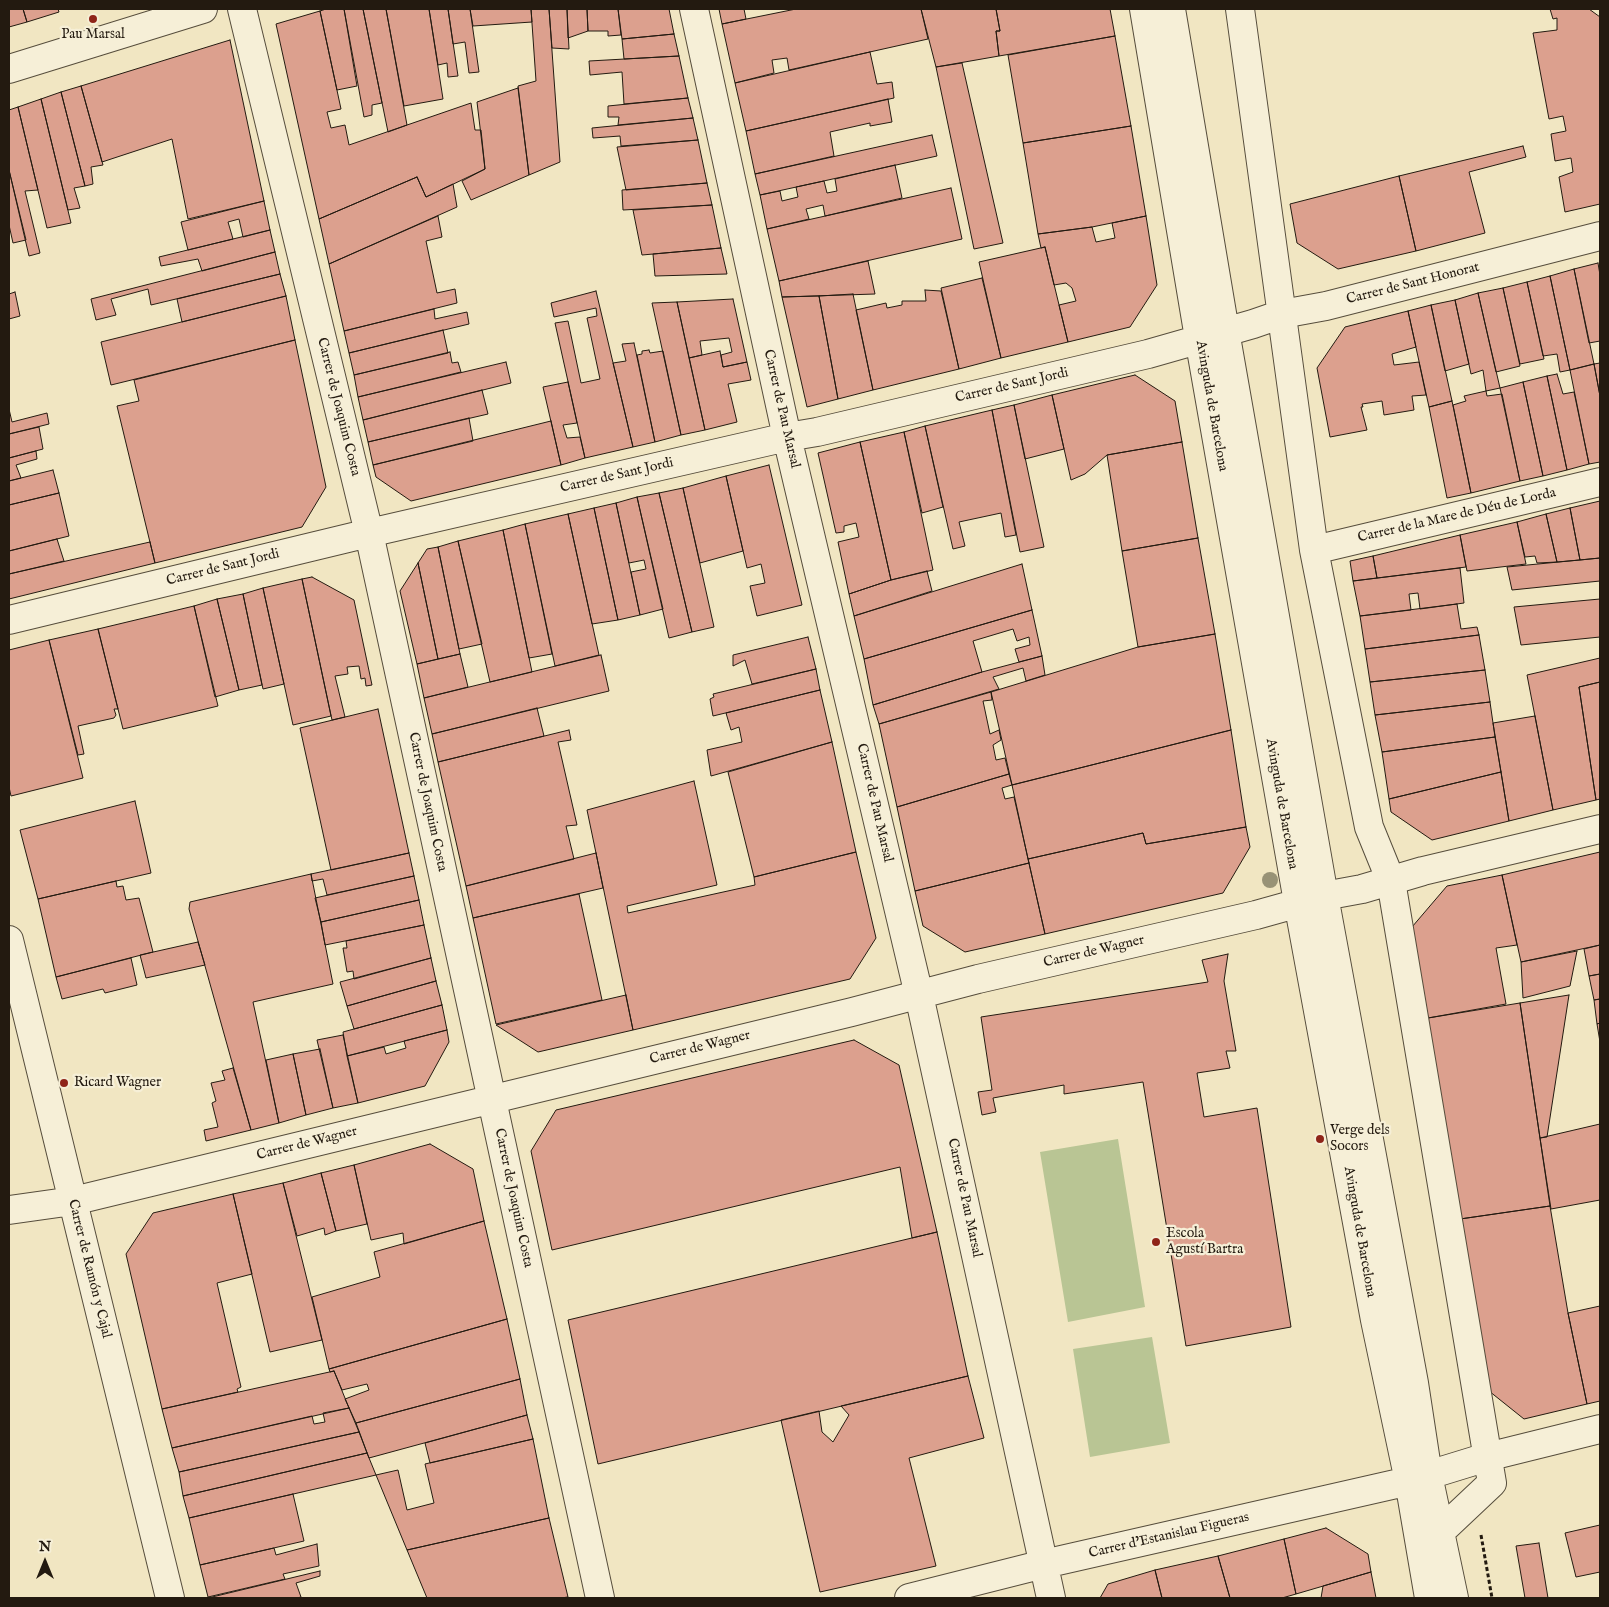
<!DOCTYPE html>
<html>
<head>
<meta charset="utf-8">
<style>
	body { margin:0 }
	#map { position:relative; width:1609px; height:1607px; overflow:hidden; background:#f1e6c2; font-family:"IM FELL English",serif }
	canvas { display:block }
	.frame { position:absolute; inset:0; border:10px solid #231a10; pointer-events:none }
	.north { position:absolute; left:20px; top:1537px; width:50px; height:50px; -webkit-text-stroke:4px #f6efd7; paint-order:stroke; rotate:0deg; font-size:14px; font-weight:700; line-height:20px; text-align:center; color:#231a10 }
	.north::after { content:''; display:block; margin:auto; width:18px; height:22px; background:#231a10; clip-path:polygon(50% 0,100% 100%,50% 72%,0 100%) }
</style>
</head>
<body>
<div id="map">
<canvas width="1609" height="1607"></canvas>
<div class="frame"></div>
<div class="north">N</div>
</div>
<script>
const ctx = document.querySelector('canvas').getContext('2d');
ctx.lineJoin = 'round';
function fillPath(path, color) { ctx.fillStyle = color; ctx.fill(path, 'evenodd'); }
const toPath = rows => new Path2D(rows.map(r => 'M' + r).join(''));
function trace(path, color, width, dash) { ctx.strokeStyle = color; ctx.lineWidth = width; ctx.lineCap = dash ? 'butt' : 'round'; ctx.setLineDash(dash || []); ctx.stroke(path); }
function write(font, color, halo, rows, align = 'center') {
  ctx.font = font + ' "IM FELL English",serif'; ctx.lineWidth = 4.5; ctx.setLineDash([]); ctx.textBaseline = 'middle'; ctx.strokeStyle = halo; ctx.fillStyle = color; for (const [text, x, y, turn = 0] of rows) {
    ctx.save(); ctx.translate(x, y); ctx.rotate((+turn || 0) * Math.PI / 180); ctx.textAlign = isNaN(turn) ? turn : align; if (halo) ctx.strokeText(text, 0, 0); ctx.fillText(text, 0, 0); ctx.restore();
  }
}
fillPath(toPath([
	[1118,1139,1145,1307,1068,1322,1040,1152],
	[1152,1337,1170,1443,1090,1457,1073,1349]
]), '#b9c594');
const building = toPath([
	[9,9,23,9,27,22,9,27,9,9],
	[23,9,58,9,59,12,27,22,23,9],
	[326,9,344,9,357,86,337,90,320,11,326,9],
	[344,9,363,9,382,103,372,105,372,115,364,117,344,9],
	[363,9,386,9,407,125,388,132,363,9],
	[386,9,429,9,443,99,404,106,386,9],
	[429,9,448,9,458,76,448,77,447,63,438,65,429,9],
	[448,9,470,9,479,72,469,73,465,42,453,44,448,9],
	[470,9,531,9,532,22,473,26,470,9],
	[531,9,549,9,560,162,529,175,518,86,536,81,531,9],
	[549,9,567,9,569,49,552,48,549,9],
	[567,9,587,9,588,31,568,38,567,9],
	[587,9,618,9,621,35,608,36,608,31,588,31,587,9],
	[618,9,669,9,674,34,622,39,618,9],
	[719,9,744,9,746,19,722,24,719,9],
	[796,9,921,9,928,39,789,70,787,58,772,60,774,73,735,83,722,24,796,9],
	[921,9,996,9,1000,31,996,31,999,56,936,67,921,9],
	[996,9,1110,9,1115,36,999,56,996,31,1000,31,996,9],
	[1550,9,1589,9,1600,17,1600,204,1565,212,1559,177,1573,172,1571,158,1555,161,1551,134,1566,131,1563,116,1549,119,1533,33,1557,30,1557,18,1553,19,1550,9],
	[320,11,341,109,327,112,331,128,345,125,349,145,471,103,475,130,481,130,485,169,426,197,417,177,319,219,276,24,320,11],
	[674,34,679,56,624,59,622,39,674,34],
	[1115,36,1131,126,1023,143,1008,55,1115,36],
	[230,40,264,201,188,219,172,139,102,162,81,86,230,40],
	[870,52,877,84,892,82,894,98,746,131,735,83,870,52],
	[679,56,688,98,624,104,622,72,590,75,589,61,679,56],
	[962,63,1003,243,974,249,936,67,962,63],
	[81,86,103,165,91,167,93,184,85,186,61,92,81,86],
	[518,88,529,175,471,200,462,181,485,169,477,102,518,88],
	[61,92,85,186,74,188,80,208,68,210,41,99,61,92],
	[688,98,693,118,618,125,619,117,608,117,608,106,688,98],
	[41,99,71,223,47,228,18,107,41,99],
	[888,99,892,122,870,126,870,123,830,132,834,156,755,174,746,131,888,99],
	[18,107,38,190,25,191,40,253,29,256,9,170,9,110,18,107],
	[693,118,698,140,621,146,620,136,593,138,592,128,693,118],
	[1131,126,1146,216,1092,227,1038,234,1023,143,1131,126],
	[932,135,937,156,760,195,755,174,932,135],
	[698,140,707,183,626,190,617,147,698,140],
	[1523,146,1526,157,1469,172,1485,233,1416,251,1399,176,1523,146],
	[895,165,902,198,825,216,823,205,806,209,809,219,767,229,760,195,780,191,782,201,798,197,796,187,824,181,827,193,837,191,835,179,895,165],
	[9,170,26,240,13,243,9,225,9,170],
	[1399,176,1416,251,1338,269,1297,243,1290,204,1399,176],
	[417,177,426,197,453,184,457,207,329,264,319,219,417,177],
	[707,183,712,205,623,210,622,190,707,183],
	[951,188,962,239,779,281,767,229,951,188],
	[264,201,270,230,243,237,239,219,228,222,233,239,188,250,181,222,264,201],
	[712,205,721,248,642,255,633,210,712,205],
	[438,216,442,237,426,241,437,293,455,289,457,303,344,331,329,264,438,216],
	[1146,216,1157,285,1130,327,1068,342,1059,305,1076,301,1072,288,1066,283,1054,285,1045,247,1041,248,1038,234,1092,227,1096,242,1115,238,1112,223,1146,216],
	[270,230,275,252,202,271,198,259,161,266,159,257,270,230],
	[1045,247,1068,342,1001,358,979,262,1045,247],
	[721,248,727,274,655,276,653,254,721,248],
	[275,252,280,274,151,305,148,289,111,299,116,315,96,320,91,299,275,252],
	[868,261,875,294,782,297,779,281,868,261],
	[1598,263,1600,275,1600,346,1600,341,1589,343,1574,269,1598,263],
	[1574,269,1594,364,1570,370,1550,276,1574,269],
	[280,274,286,296,182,322,177,299,280,274],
	[1550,276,1570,370,1560,372,1557,354,1543,356,1527,282,1550,276],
	[982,278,1001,358,959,369,941,288,982,278],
	[1527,282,1544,359,1520,364,1503,288,1527,282],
	[1503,288,1520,366,1496,372,1478,293,1503,288],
	[925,290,941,291,959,369,873,390,856,310,886,303,887,308,902,305,902,301,926,301,925,290],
	[596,291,633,447,585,458,555,323,568,321,581,383,600,379,587,318,597,316,596,308,554,317,551,303,596,291],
	[15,292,20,316,9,319,9,294,15,292],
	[1478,293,1500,388,1486,391,1483,370,1471,374,1455,300,1478,293],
	[853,294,873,390,838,399,819,296,853,294],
	[286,296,295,340,111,385,101,342,286,296],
	[819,296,838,399,807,407,782,297,819,296],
	[733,299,747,362,723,367,721,355,732,352,729,338,700,341,702,355,689,358,677,302,733,299],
	[1455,300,1469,364,1445,371,1431,305,1455,300],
	[677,302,705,430,681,435,652,303,677,302],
	[1431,305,1452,401,1429,407,1408,311,1431,305],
	[434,309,435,319,467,312,469,324,349,353,344,331,434,309],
	[1408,311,1416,347,1392,354,1394,365,1419,362,1426,395,1412,396,1414,410,1384,415,1382,401,1362,404,1363,407,1361,407,1367,430,1330,437,1317,368,1345,327,1408,311],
	[443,330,448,353,354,375,349,353,443,330],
	[295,340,326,487,302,527,155,563,117,406,139,401,134,380,295,340],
	[634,343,655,442,633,447,613,363,626,361,622,344,634,343],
	[649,350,650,353,663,351,681,435,655,442,637,355,642,354,642,351,649,350],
	[720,351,723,367,747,362,751,380,728,384,737,422,705,430,689,358,720,351],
	[450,352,452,363,458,362,461,372,358,397,354,375,450,352],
	[506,362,511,383,363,420,358,397,506,362],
	[1600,363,1600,396,1594,364,1600,363],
	[1594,364,1600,396,1600,462,1589,464,1570,370,1594,364],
	[1557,374,1563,394,1574,392,1589,464,1567,470,1547,376,1557,374],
	[1135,375,1175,401,1182,442,1107,455,1085,474,1071,480,1052,395,1135,375],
	[1547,376,1567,470,1543,476,1523,382,1547,376],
	[568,382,577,423,563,425,567,438,580,437,585,458,561,465,543,387,568,382],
	[1523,382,1543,476,1520,481,1500,388,1523,382],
	[482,390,488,414,368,442,363,420,482,390],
	[1486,391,1487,396,1502,394,1520,481,1471,493,1453,405,1466,401,1464,396,1486,391],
	[1052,395,1064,449,1025,459,1014,405,1052,395],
	[1452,401,1471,493,1447,498,1429,407,1452,401],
	[1014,405,1044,547,1020,552,992,410,1014,405],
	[9,409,12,422,47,413,49,424,9,434,9,409],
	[992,410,1016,535,1005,537,1001,513,959,522,965,546,953,549,925,426,992,410],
	[469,418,473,441,373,465,368,442,469,418],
	[551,421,561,465,411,501,376,477,373,465,551,421],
	[925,426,943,507,922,513,904,432,925,426],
	[39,427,43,449,9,458,9,434,39,427],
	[904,432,933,570,891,580,860,442,904,432],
	[860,442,891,580,849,594,838,542,859,537,856,523,844,526,844,532,836,533,818,453,860,442],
	[1182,442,1198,538,1122,551,1107,455,1182,442],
	[36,451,37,459,16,465,21,478,9,481,9,458,36,451],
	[769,465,802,605,757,616,750,586,765,583,761,564,747,568,726,476,769,465],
	[53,470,59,493,9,505,9,481,53,470],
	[726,476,743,551,700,563,683,488,726,476],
	[683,488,714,627,692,632,659,493,683,488],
	[59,493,69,536,9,551,9,505,59,493],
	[659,493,692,632,669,638,637,497,659,493],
	[637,497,663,609,640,615,631,572,646,569,644,560,629,563,616,503,637,497],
	[1600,501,1600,558,1580,560,1570,508,1600,501],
	[616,503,640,615,618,620,594,508,616,503],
	[594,508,618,620,592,624,568,514,594,508],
	[1570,508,1580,560,1557,562,1546,514,1570,508],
	[568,514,599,655,555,666,525,524,568,514],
	[1546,514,1557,562,1537,563,1535,556,1525,557,1517,522,1546,514],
	[1517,522,1526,564,1467,571,1460,535,1517,522],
	[525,524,552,654,529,658,503,530,525,524],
	[503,530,532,672,490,682,458,541,503,530],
	[1460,535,1466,567,1377,578,1373,556,1460,535],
	[1198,538,1215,634,1138,647,1122,551,1198,538],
	[57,539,64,561,9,574,9,551,57,539],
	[458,541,482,644,459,649,438,547,458,541],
	[150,542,155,563,9,599,9,574,150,542],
	[438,547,460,654,438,659,418,563,427,549,438,547],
	[1373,556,1377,578,1353,581,1350,561,1373,556],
	[1600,558,1600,581,1512,590,1507,567,1600,558],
	[418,563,438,659,417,664,400,591,418,563],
	[1022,564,1032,610,864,659,854,616,1022,564],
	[1460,568,1464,603,1420,609,1418,593,1409,594,1411,610,1360,616,1353,581,1460,568],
	[927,571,932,591,854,616,849,594,891,580,927,571],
	[312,577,354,600,372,685,366,686,365,678,361,679,359,666,347,667,348,674,335,676,345,717,332,720,302,579,312,577],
	[302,579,331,716,293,725,263,588,302,579],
	[263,588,284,684,263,689,243,594,263,588],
	[243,594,262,685,239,690,217,599,243,594],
	[217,599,239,690,215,697,194,606,217,599],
	[1600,599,1600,637,1521,645,1514,607,1600,599],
	[1457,604,1461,629,1477,627,1479,635,1365,649,1360,616,1457,604],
	[194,606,218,706,123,729,98,629,194,606],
	[1032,610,1042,656,1019,662,1015,649,1030,645,1029,637,1017,641,1013,629,973,641,982,672,873,705,864,659,1032,610],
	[98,629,118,709,114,709,116,715,114,718,78,726,84,754,78,755,49,640,98,629],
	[1215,634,1231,730,1012,785,991,692,1138,647,1215,634],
	[1479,635,1485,670,1370,682,1365,649,1479,635],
	[808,637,816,669,752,684,745,660,733,666,733,655,808,637],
	[49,640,83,778,11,796,9,787,9,650,49,640],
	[460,654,468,687,424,698,417,664,460,654],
	[601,655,609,691,432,734,424,698,601,655],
	[1042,656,1045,675,1026,681,1023,668,993,677,999,689,879,724,873,705,982,672,1042,656],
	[1600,658,1600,682,1579,687,1596,800,1553,810,1527,675,1600,658],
	[816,669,820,690,713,716,710,699,714,697,713,694,816,669],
	[1485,670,1490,702,1375,715,1370,682,1485,670],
	[1600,682,1600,799,1596,800,1579,687,1600,682],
	[820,690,832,742,711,776,707,750,742,742,739,727,731,730,726,713,820,690],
	[991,692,992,700,983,701,990,734,999,730,1001,740,993,745,996,760,1005,758,1009,774,897,807,879,724,991,692],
	[1490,702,1495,737,1382,752,1375,715,1490,702],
	[537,708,544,736,438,762,432,734,537,708],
	[378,709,409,853,331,870,300,728,378,709],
	[1535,716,1553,810,1509,821,1493,723,1535,716],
	[569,730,571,740,558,742,577,825,566,826,574,859,466,886,438,762,569,730],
	[1231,730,1246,827,1146,844,1143,833,1028,859,1012,785,1231,730],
	[1495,737,1501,772,1389,799,1382,752,1495,737],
	[832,742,856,852,754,877,728,772,832,742],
	[1501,772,1509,821,1432,840,1391,812,1389,799,1501,772],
	[1009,774,1012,785,1002,788,1005,799,1014,797,1029,863,915,891,897,807,1009,774],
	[694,781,717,885,627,906,628,913,755,885,754,877,856,852,876,938,850,979,633,1030,587,810,694,781],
	[135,801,151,873,38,899,20,830,135,801],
	[1246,827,1250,847,1223,893,1045,934,1028,859,1143,833,1146,844,1246,827],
	[1600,852,1600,945,1521,962,1502,875,1600,852],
	[409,853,414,876,327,895,323,879,312,881,311,874,409,853],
	[596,853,603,888,473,918,466,886,596,853],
	[1029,863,1045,934,965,952,923,926,915,891,1029,863],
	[311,874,333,984,253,1002,279,1123,251,1130,189,909,190,902,311,874],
	[1502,875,1517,945,1496,948,1506,1004,1428,1018,1412,927,1447,886,1502,875],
	[414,876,419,900,321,922,315,898,414,876],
	[116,881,117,887,123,886,126,900,139,898,153,952,56,977,38,899,116,881],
	[579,894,602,1000,496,1024,473,918,579,894],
	[419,900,424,925,325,945,321,922,419,900],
	[424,925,431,958,354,979,353,971,347,972,343,948,347,948,346,941,424,925],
	[198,942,205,965,146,978,140,955,198,942],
	[1600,945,1600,974,1589,976,1584,949,1600,945],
	[1577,951,1570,986,1523,998,1521,962,1577,951],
	[1228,954,1224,981,1236,1051,1226,1051,1230,1068,1197,1073,1204,1117,1257,1108,1291,1327,1186,1346,1143,1082,1064,1094,1064,1085,993,1098,996,1112,982,1115,978,1092,992,1090,981,1017,1208,982,1202,960,1228,954],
	[131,958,137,985,105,993,103,989,62,999,56,977,131,958],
	[431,958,436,981,347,1006,340,982,431,958],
	[1600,974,1600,999,1594,1000,1589,976,1600,974],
	[436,981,442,1005,354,1029,347,1006,436,981],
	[626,995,633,1030,538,1052,496,1025,626,995],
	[1569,995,1547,1137,1540,1138,1520,1003,1569,995],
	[1600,999,1600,1023,1597,1024,1594,1000,1600,999],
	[1520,1003,1550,1206,1460,1219,1428,1018,1520,1003],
	[442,1005,447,1030,347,1056,343,1032,442,1005],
	[1600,1023,1600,1042,1597,1024,1600,1023],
	[447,1030,449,1042,425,1086,358,1103,347,1056,384,1047,386,1054,406,1048,404,1041,447,1030],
	[343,1035,358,1103,333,1108,317,1040,343,1035],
	[854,1040,899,1065,937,1232,912,1238,900,1167,552,1250,531,1151,556,1110,854,1040],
	[320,1049,333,1108,306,1115,293,1054,320,1049],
	[293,1054,306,1115,279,1123,266,1060,293,1054],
	[233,1068,251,1130,206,1141,204,1130,218,1127,212,1103,216,1101,211,1083,225,1080,222,1071,233,1068],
	[1600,1124,1600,1200,1551,1209,1540,1138,1600,1124],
	[430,1144,473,1169,484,1221,404,1244,403,1233,371,1240,354,1165,430,1144],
	[354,1165,367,1224,336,1231,321,1173,354,1165],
	[321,1173,336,1231,325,1235,324,1228,297,1236,283,1183,321,1173],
	[283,1183,322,1340,270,1352,233,1194,283,1183],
	[233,1194,252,1274,217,1283,241,1387,237,1389,238,1392,162,1409,126,1254,153,1213,233,1194],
	[1550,1206,1568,1313,1587,1404,1524,1419,1484,1387,1460,1219,1550,1206],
	[484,1221,507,1319,329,1369,312,1297,380,1277,374,1252,484,1221],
	[937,1232,968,1376,598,1464,568,1320,937,1232],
	[1600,1306,1600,1401,1587,1404,1568,1313,1600,1306],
	[507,1319,520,1379,356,1423,345,1399,369,1390,367,1384,342,1390,334,1371,330,1372,329,1369,507,1319],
	[334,1371,349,1408,172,1448,162,1409,334,1371],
	[968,1376,984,1438,909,1458,936,1566,820,1592,781,1420,819,1411,822,1432,833,1442,849,1415,841,1406,968,1376],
	[520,1379,527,1415,369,1458,356,1423,520,1379],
	[349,1408,359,1432,179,1472,172,1448,312,1416,314,1424,325,1422,323,1413,349,1408],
	[527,1415,533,1439,430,1463,425,1443,527,1415],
	[359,1432,367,1453,183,1496,179,1472,359,1432],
	[533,1439,549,1518,407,1550,376,1475,398,1470,407,1510,434,1503,425,1464,533,1439],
	[367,1453,376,1475,189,1518,183,1496,367,1453],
	[293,1494,304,1541,200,1565,189,1518,293,1494],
	[549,1518,568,1597,561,1598,427,1598,407,1550,549,1518],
	[1600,1525,1600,1572,1576,1577,1565,1533,1600,1525],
	[1326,1528,1368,1554,1371,1572,1296,1594,1284,1539,1326,1528],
	[1284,1539,1296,1594,1282,1598,1230,1598,1218,1556,1284,1539],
	[1539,1543,1548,1598,1525,1598,1516,1546,1539,1543],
	[317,1544,319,1566,283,1574,285,1579,208,1597,200,1565,274,1548,276,1555,317,1544],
	[1218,1556,1230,1598,1162,1598,1155,1570,1218,1556],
	[1155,1570,1162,1598,1100,1598,1108,1584,1155,1570],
	[320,1571,320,1576,296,1583,301,1597,297,1598,208,1598,320,1571],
	[1371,1572,1376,1598,1321,1598,1323,1586,1371,1572]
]);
fillPath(building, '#dca08e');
trace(building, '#231a10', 1);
const minor = toPath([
	[242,9,369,533,600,1598],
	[694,9,787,437,919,995,1051,1598],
	[1144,9,1199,338,1298,902,1375,1320,1409,1481,1429,1598],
	[1171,9,1225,331,1324,896,1414,1383,1428,1475,1454,1598],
	[1240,9,1314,550,1369,827,1391,881,1492,1483,1440,1532],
	[9,69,203,9],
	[1314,550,1600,482],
	[9,620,369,533,787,437,817,432,1148,354,1253,324,1282,314,1326,306,1600,236],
	[9,940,170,1598],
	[9,1210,73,1201,852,1012,978,979,1256,915,1324,896,1362,889,1423,871,1600,829],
	[909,1598,1044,1564,1409,1481,1487,1457,1600,1429]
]);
trace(minor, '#564d3c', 30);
trace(toPath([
	[1481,1535,1492,1598]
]), '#231a10', 3, [4, 2.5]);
trace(minor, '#f6efd7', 28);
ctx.fillStyle = '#989276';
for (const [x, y] of [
	[1270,880]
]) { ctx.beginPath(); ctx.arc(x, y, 8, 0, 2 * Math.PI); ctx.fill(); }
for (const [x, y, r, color] of [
	[93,19,5,"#8f2418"],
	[64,1083,5,"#8f2418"],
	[1320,1139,5,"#8f2418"],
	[1156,1242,5,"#8f2418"]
]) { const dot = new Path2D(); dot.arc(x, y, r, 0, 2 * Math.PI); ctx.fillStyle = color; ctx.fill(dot); trace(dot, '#f6efd7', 2); }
write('14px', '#231a10', '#f6efd7', [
	["Pau Marsal",93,35,"center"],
	["Ricard Wagner",74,1083],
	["Verge dels",1330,1131],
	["Socors",1330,1147],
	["Escola",1166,1234],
	["Agustí Bartra",1166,1250]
], 'left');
write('14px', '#231a10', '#f6efd7', [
	["Carrer de Sant Honorat",1413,284,-14],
	["Carrer de Sant Jordi",1012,386,-13],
	["Avinguda de Barcelona",1211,406,80],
	["Carrer de Joaquim Costa",338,407,76],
	["Carrer de Pau Marsal",781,409,77],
	["Carrer de Sant Jordi",617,476,-13],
	["Carrer de la Mare de Déu de Lorda",1457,516,-13],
	["Carrer de Sant Jordi",223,568,-14],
	["Carrer de Joaquim Costa",427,802,78],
	["Carrer de Pau Marsal",874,803,77],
	["Avinguda de Barcelona",1281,804,80],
	["Carrer de Wagner",1094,952,-13],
	["Carrer de Wagner",700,1048,-14],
	["Carrer de Wagner",307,1144,-14],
	["Carrer de Joaquim Costa",513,1198,78],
	["Carrer de Pau Marsal",964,1198,78],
	["Avinguda de Barcelona",1359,1232,80],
	["Carrer de Ramón y Cajal",89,1269,76],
	["Carrer d'Estanislau Figueras",1169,1536,-13]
]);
</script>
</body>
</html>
